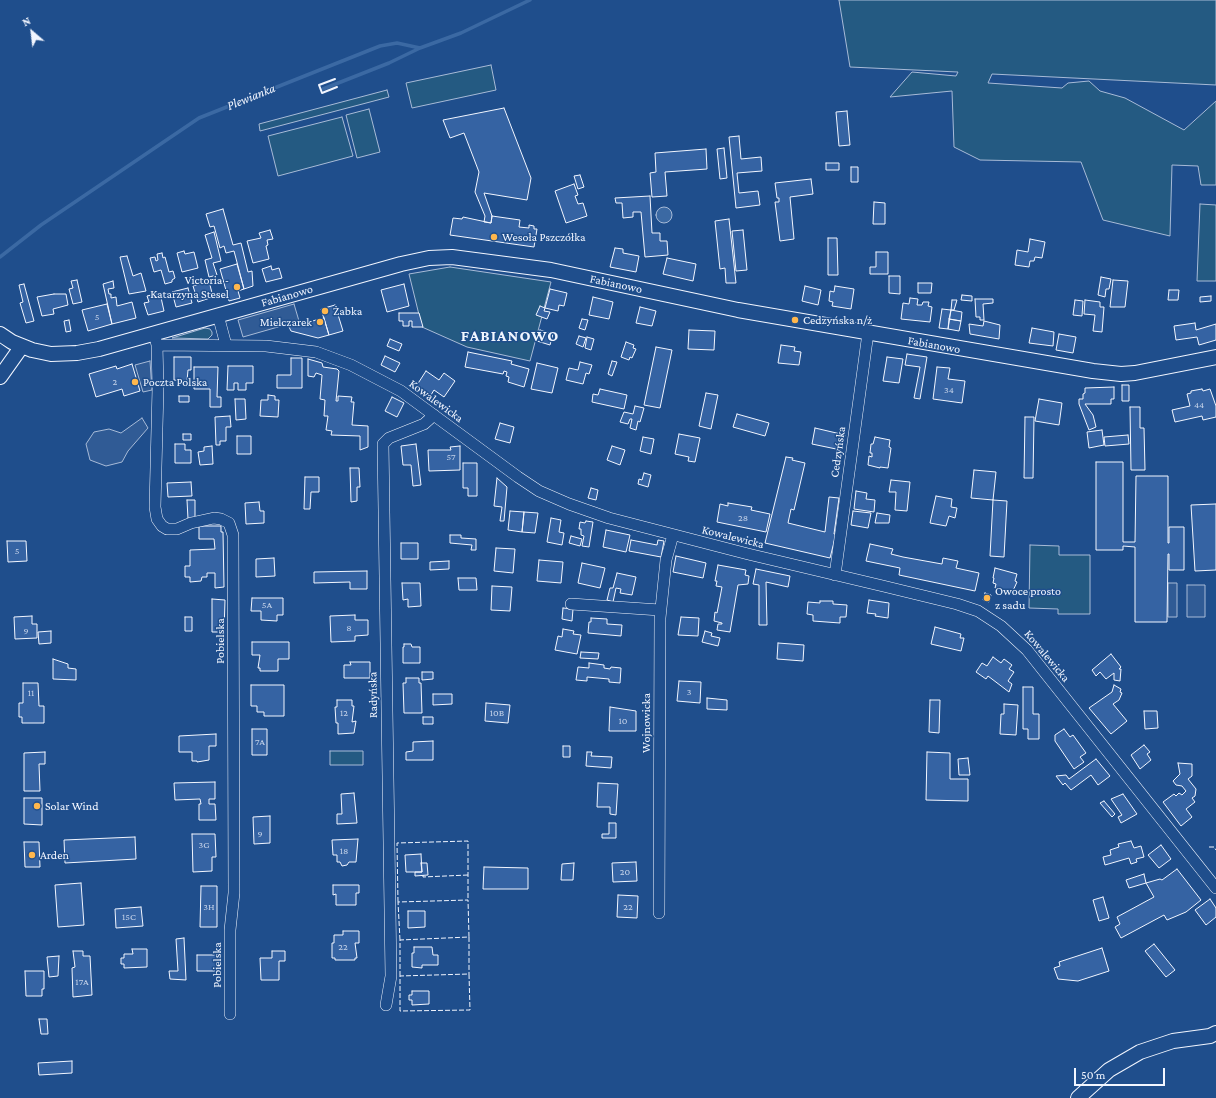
<!DOCTYPE html>
<html>
<head>
<meta charset="utf-8">
<style>
	body { margin:0 }
	#map { position:relative; width:1216px; height:1098px; overflow:hidden; background:#1f4e8c; font-family:"Crimson Pro",serif }
	canvas { display:block }
	.north { position:absolute; left:12px; top:12px; width:40px; height:40px; -webkit-text-stroke:3px #1f4e8c; paint-order:stroke; rotate:332deg; font-size:11px; font-weight:700; line-height:16px; text-align:center; color:#f2f6ff }
	.north::after { content:''; display:block; margin:auto; width:14px; height:18px; background:#f2f6ff; clip-path:polygon(50% 0,100% 100%,50% 72%,0 100%) }
	.scale { position:absolute; left:1074px; top:1068px; width:91px; height:18px; box-sizing:border-box; border:2px solid #f2f6ff; border-top:0; padding-left:5px; font-size:12px; line-height:14px; white-space:nowrap; color:#f2f6ff; -webkit-text-stroke:3px #1f4e8c; paint-order:stroke }
</style>
</head>
<body>
<div id="map">
<canvas width="1216" height="1098"></canvas>
<div class="north">N</div>
<div class="scale">50 m</div>
</div>
<script>
const ctx = document.querySelector('canvas').getContext('2d');
ctx.lineJoin = 'round';
function fillPath(path, color) { ctx.fillStyle = color; ctx.fill(path, 'evenodd'); }
const toPath = rows => new Path2D(rows.map(r => 'M' + r).join(''));
function trace(path, color, width, dash) { ctx.strokeStyle = color; ctx.lineWidth = width; ctx.lineCap = dash ? 'butt' : 'round'; ctx.setLineDash(dash || []); ctx.stroke(path); }
function write(font, color, halo, rows, align = 'center') {
  ctx.font = font + ' "Crimson Pro",serif'; ctx.lineWidth = 3; ctx.setLineDash([]); ctx.textBaseline = 'middle'; ctx.strokeStyle = halo; ctx.fillStyle = color; for (const [text, x, y, turn = 0] of rows) {
    ctx.save(); ctx.translate(x, y); ctx.rotate((+turn || 0) * Math.PI / 180); ctx.textAlign = isNaN(turn) ? turn : align; if (halo) ctx.strokeText(text, 0, 0); ctx.fillText(text, 0, 0); ctx.restore();
  }
}
const green = toPath([
	[839,0,1216,0,1216,85,992,74,988,83,1062,88,1068,83,1089,81,1100,91,1125,98,1184,130,1216,101,1216,185,1201,185,1198,166,1172,165,1170,236,1103,220,1081,162,980,160,954,147,952,91,890,97,912,72,956,76,958,72,850,67,839,0],
	[491,65,496,90,412,108,406,83,491,65],
	[387,90,389,97,260,131,259,124,387,90],
	[369,109,380,152,357,158,346,115,369,109],
	[342,117,353,156,278,176,268,136,342,117],
	[1200,204,1216,205,1216,281,1197,281,1200,204],
	[450,267,551,282,530,361,467,347,422,327,409,274,450,267],
	[205,328,210,329,212,332,212,335,208,339,172,338,205,328],
	[1030,545,1059,546,1059,555,1090,555,1090,614,1058,614,1058,609,1029,608,1030,545],
	[330,751,363,751,363,765,330,765,330,751]
]);
fillPath(green, '#245a82');
trace(green, '#a8bbd7', 1);
const parking = toPath([
	[294,304,299,321,243,337,238,320,294,304],
	[150,361,152,390,143,392,135,365,150,361],
	[142,418,148,428,128,451,122,462,106,466,90,460,86,444,94,432,109,429,121,433,142,418],
	[1168,583,1177,583,1177,617,1168,617,1168,583],
	[1187,585,1205,585,1205,617,1187,617,1187,585]
]);
fillPath(parking, '#305b95');
trace(parking, '#a8bbd7', 1);
const water = toPath([
	'656 215a8 8 0 1 1 16 0a8 8 0 1 1-16 0Z'
]);
fillPath(water, '#3b69a3');
trace(water, '#a8bbd7', 1);
trace(toPath([
	[323,89,389,63,420,48],
	[0,257,41,225,199,118,380,46,397,43,420,48,461,33,530,0]
]), '#3b69a3', 3.5);
const building = toPath([
	[504,108,531,178,527,200,484,193,492,216,491,223,484,222,485,216,475,192,479,172,464,133,450,138,443,120,504,108],
	[847,111,850,145,839,146,836,112,847,111],
	[739,136,741,159,761,157,762,171,737,173,739,193,758,191,760,205,736,208,729,137,739,136],
	[724,148,727,178,720,179,717,149,724,148],
	[706,149,707,169,665,172,667,196,652,197,650,173,656,172,655,153,706,149],
	[826,163,839,163,839,170,826,170,826,163],
	[851,167,858,167,858,182,851,182,851,167],
	[580,175,584,187,578,189,574,176,580,175],
	[811,179,813,194,790,197,794,239,780,241,775,202,779,202,779,198,777,198,775,183,811,179],
	[574,184,578,195,575,196,578,204,583,203,587,216,566,223,555,191,574,184],
	[650,196,652,233,660,233,660,241,667,241,668,255,645,257,641,212,633,212,633,217,623,218,622,203,616,203,615,198,650,196],
	[874,202,885,203,885,224,873,224,874,202],
	[223,209,233,245,241,243,248,272,252,271,253,286,244,289,234,251,226,253,224,246,220,248,214,226,210,227,206,214,223,209],
	[492,216,520,220,519,227,529,228,529,225,534,226,534,229,537,229,534,247,450,235,453,218,462,219,463,217,491,223,492,216],
	[729,219,736,283,726,283,725,268,720,269,715,221,729,219],
	[270,230,273,239,267,240,268,245,266,246,269,259,253,263,247,241,261,238,259,233,270,230],
	[743,230,747,270,736,271,732,231,743,230],
	[214,232,221,261,213,263,217,275,209,277,205,260,212,258,205,235,214,232],
	[828,238,837,238,838,275,828,275,828,238],
	[1030,239,1045,242,1042,258,1035,257,1034,261,1030,261,1029,267,1015,265,1017,250,1028,252,1030,239],
	[615,248,623,249,623,253,639,256,636,272,610,267,615,248],
	[184,251,185,254,194,252,198,268,182,272,177,253,184,251],
	[876,252,888,252,888,274,870,274,870,267,876,267,876,252],
	[162,253,163,258,165,257,169,272,173,271,175,278,172,280,172,282,165,284,161,270,154,272,150,258,155,257,156,261,158,260,157,254,162,253],
	[127,256,133,276,141,273,146,291,129,294,120,257,127,256],
	[667,258,696,264,693,281,663,274,667,258],
	[237,264,244,289,238,291,240,298,229,301,220,269,237,264],
	[271,266,272,270,279,268,282,278,266,282,262,269,271,266],
	[889,276,900,276,900,294,889,293,889,276],
	[1101,277,1111,279,1109,289,1106,289,1105,297,1098,295,1101,277],
	[77,280,82,302,73,304,69,289,73,288,71,281,77,280],
	[1113,280,1128,281,1125,307,1110,307,1113,280],
	[113,281,114,288,108,289,109,294,111,294,111,298,116,297,117,306,132,302,136,318,112,324,103,284,113,281],
	[209,281,213,297,198,302,193,286,209,281],
	[918,283,932,283,931,293,918,293,918,283],
	[24,284,34,321,26,323,20,303,23,302,19,285,24,284],
	[404,284,409,306,387,312,381,290,404,284],
	[805,286,821,290,818,305,802,301,805,286],
	[835,286,854,289,851,309,832,306,833,302,829,301,830,291,834,292,835,286],
	[188,288,192,303,176,307,172,292,188,288],
	[550,289,567,293,564,306,559,305,558,311,545,308,550,289],
	[1169,290,1179,290,1178,300,1168,300,1169,290],
	[160,293,164,311,148,315,144,303,149,302,147,296,160,293],
	[54,294,66,294,68,305,53,309,54,314,42,316,37,297,54,294],
	[962,295,972,296,972,301,961,300,962,295],
	[1211,296,1211,301,1200,302,1200,297,1211,296],
	[593,297,613,302,609,319,589,315,593,297],
	[910,298,918,299,917,305,922,305,923,302,929,302,928,306,932,307,930,322,901,319,903,303,909,304,910,298],
	[975,299,993,299,993,303,983,304,984,320,980,320,980,317,976,317,975,299],
	[952,300,957,300,954,310,951,310,952,300],
	[1075,300,1083,301,1082,316,1073,315,1075,300],
	[1085,300,1100,302,1100,307,1104,307,1102,332,1093,331,1095,315,1084,314,1085,300],
	[107,304,112,324,88,331,82,310,107,304],
	[335,305,343,331,329,335,321,309,335,305],
	[540,306,545,308,544,311,550,312,547,319,536,315,540,306],
	[640,307,656,311,652,326,636,323,640,307],
	[942,309,951,310,948,329,939,328,942,309],
	[951,310,962,312,961,321,949,319,951,310],
	[399,313,419,313,423,327,412,327,412,321,409,321,409,326,403,326,403,321,399,321,399,313],
	[324,318,329,335,318,338,291,331,289,327,324,318],
	[582,319,588,320,585,330,579,328,582,319],
	[949,319,961,321,959,331,948,329,949,319],
	[69,320,71,331,66,332,64,321,69,320],
	[984,321,1000,325,999,339,970,334,969,324,983,326,984,321],
	[1195,323,1196,330,1216,324,1216,340,1199,345,1197,337,1176,340,1174,326,1195,323],
	[1032,328,1054,332,1053,346,1029,343,1032,328],
	[540,330,553,334,550,345,537,341,540,330],
	[689,330,715,331,714,350,688,349,689,330],
	[1059,334,1076,337,1073,353,1056,350,1059,334],
	[579,336,586,338,583,347,576,344,579,336],
	[587,337,594,339,591,350,585,348,587,337],
	[390,339,402,344,399,351,387,346,390,339],
	[626,342,634,345,633,348,636,349,632,358,630,357,629,360,621,357,626,342],
	[781,345,795,347,794,351,801,352,799,365,778,363,781,345],
	[656,347,672,350,660,408,644,405,656,347],
	[468,352,512,361,511,364,529,369,524,387,508,382,509,377,506,376,507,372,504,371,503,374,465,367,468,352],
	[907,354,927,357,920,399,914,398,920,367,905,365,907,354],
	[385,356,400,363,395,372,381,365,385,356],
	[174,357,191,357,191,370,188,370,187,381,174,380,174,357],
	[887,357,903,359,899,383,883,381,887,357],
	[291,358,302,358,302,388,277,388,277,375,291,375,291,358],
	[308,359,322,363,323,367,337,369,339,371,336,401,338,401,338,396,352,397,351,402,354,402,352,425,368,426,368,447,360,450,360,436,331,435,332,431,326,430,328,416,324,416,325,400,320,399,322,375,316,373,314,377,308,376,308,359],
	[612,361,617,362,612,376,608,374,612,361],
	[580,362,592,365,589,374,586,373,583,384,566,380,569,368,578,370,580,362],
	[537,363,558,368,552,393,531,389,537,363],
	[132,364,140,391,124,396,122,389,96,397,89,374,116,366,117,369,132,364],
	[228,366,253,366,253,383,246,383,246,390,238,390,238,383,234,383,234,390,227,390,228,366],
	[194,367,218,367,217,397,221,397,221,407,210,407,210,389,194,389,194,367],
	[937,367,950,368,948,379,965,381,962,403,933,399,937,367],
	[426,371,439,380,444,373,455,381,444,397,434,390,431,395,417,385,426,371],
	[1122,385,1129,385,1129,401,1122,401,1122,385],
	[1114,387,1114,399,1111,399,1111,404,1085,404,1093,415,1096,427,1089,430,1079,404,1079,399,1083,399,1083,394,1085,393,1085,388,1114,387],
	[600,389,627,395,624,409,592,402,593,394,598,395,600,389],
	[1202,389,1203,391,1210,389,1216,406,1216,417,1203,420,1202,416,1175,422,1172,410,1190,406,1187,394,1191,393,1191,391,1202,389],
	[706,393,718,395,711,429,699,426,706,393],
	[268,395,275,396,275,400,279,400,278,417,260,416,261,400,268,400,268,395],
	[179,396,189,396,189,402,179,402,179,396],
	[392,397,404,403,397,417,385,411,392,397],
	[235,399,245,399,246,419,236,420,235,399],
	[1039,399,1062,403,1059,425,1035,421,1039,399],
	[635,406,644,408,640,422,638,421,636,430,630,428,632,419,630,419,628,424,620,422,624,412,633,414,635,406],
	[1130,407,1140,407,1140,428,1144,428,1145,470,1131,470,1130,407],
	[737,414,769,423,765,436,733,427,737,414],
	[230,416,231,427,226,427,226,441,220,441,220,445,216,445,215,417,230,416],
	[1025,417,1034,417,1033,478,1024,478,1025,417],
	[500,423,514,427,510,443,495,439,500,423],
	[815,428,845,435,841,450,812,444,815,428],
	[1102,430,1104,445,1089,448,1087,432,1102,430],
	[183,434,191,434,191,440,183,440,183,434],
	[679,434,700,438,695,462,688,461,689,457,675,454,679,434],
	[1128,435,1129,444,1105,446,1104,437,1128,435],
	[237,436,251,436,251,454,237,454,237,436],
	[643,437,654,439,651,454,640,451,643,437],
	[875,437,890,440,889,447,891,448,888,468,880,467,880,468,868,465,869,456,872,457,872,453,870,453,871,444,873,444,875,437],
	[175,444,185,444,185,450,191,450,191,463,175,463,175,444],
	[416,444,421,485,413,486,411,465,403,465,401,446,416,444],
	[212,446,213,464,200,465,198,452,204,451,204,447,212,446],
	[460,446,460,470,429,471,428,450,451,450,450,447,460,446],
	[612,446,625,450,620,465,607,460,612,446],
	[786,457,793,458,792,460,805,463,794,510,791,509,788,523,825,532,829,497,839,498,834,534,836,534,830,558,765,543,786,457],
	[1096,462,1123,462,1123,542,1135,542,1136,476,1168,476,1168,543,1169,543,1169,527,1184,527,1184,570,1169,570,1169,554,1168,554,1167,622,1135,622,1135,547,1123,546,1123,550,1096,550,1096,462],
	[463,463,477,463,477,496,468,496,468,488,463,488,463,463],
	[350,468,359,468,360,487,357,487,357,501,351,502,350,468],
	[974,470,996,472,993,500,971,498,974,470],
	[644,473,651,475,648,487,638,484,639,479,642,480,644,473],
	[305,477,319,477,319,492,311,492,310,509,304,509,305,477],
	[497,478,507,487,504,521,500,521,502,507,494,506,497,478],
	[891,480,910,482,907,511,895,510,896,492,889,492,891,480],
	[191,482,192,496,168,497,167,483,191,482],
	[591,488,598,490,596,500,588,498,591,488],
	[856,491,867,493,866,499,875,500,874,512,854,509,856,491],
	[936,496,952,499,951,507,957,508,955,518,949,516,946,526,930,523,936,496],
	[187,500,195,500,195,519,188,519,187,500],
	[993,500,1007,501,1004,557,990,556,993,500],
	[259,502,260,511,264,511,264,523,246,524,245,503,259,502],
	[728,503,752,507,751,510,770,514,766,532,717,522,720,504,728,506,728,503],
	[1216,504,1216,570,1195,571,1191,505,1216,504],
	[510,511,524,512,522,532,508,530,510,511],
	[853,511,871,513,868,528,851,525,853,511],
	[524,512,538,513,535,533,522,532,524,512],
	[877,513,890,515,889,523,875,523,877,513],
	[551,518,561,520,559,532,564,533,562,545,547,542,551,518],
	[586,521,593,522,589,547,582,546,584,536,581,535,581,529,579,529,580,522,585,523,586,521],
	[199,526,221,526,221,532,223,532,224,587,215,588,215,573,207,573,207,577,202,577,201,581,190,582,190,577,185,577,185,566,190,566,190,550,215,549,214,539,199,539,199,526],
	[606,530,630,535,626,552,603,547,606,530],
	[450,535,461,535,461,538,476,539,476,550,471,550,472,545,450,543,450,535],
	[571,536,582,539,580,546,569,543,571,536],
	[631,540,657,545,658,540,664,541,661,557,629,551,631,540],
	[7,541,26,541,27,561,8,562,7,541],
	[401,543,418,543,418,559,401,559,401,543],
	[870,544,893,549,891,554,903,557,942,564,943,558,958,561,956,568,979,573,975,591,899,575,900,568,866,561,870,544],
	[496,548,515,549,513,573,494,571,496,548],
	[676,556,706,563,703,578,673,572,676,556],
	[274,558,275,576,256,577,256,559,274,558],
	[539,560,563,562,561,583,537,581,539,560],
	[449,561,449,569,430,570,430,562,449,561],
	[582,563,605,568,600,588,578,583,582,563],
	[718,565,746,570,745,575,749,576,748,584,738,585,730,632,717,630,718,624,722,624,722,623,714,621,715,612,717,613,722,587,716,586,717,581,715,581,718,565],
	[995,568,1017,574,1015,581,1017,582,1012,593,995,588,996,584,993,583,994,578,993,578,995,568],
	[756,569,790,576,788,587,766,582,767,625,759,625,759,585,753,584,756,569],
	[367,571,367,589,350,589,350,582,314,583,314,572,367,571],
	[617,573,636,577,632,595,620,593,621,589,616,588,613,602,607,600,610,588,613,588,617,573],
	[458,578,476,578,477,590,459,590,458,578],
	[402,583,420,583,421,606,408,607,408,599,403,600,402,583],
	[492,586,512,587,510,611,491,610,492,586],
	[985,593,991,595,989,602,983,600,985,593],
	[252,598,283,598,283,615,277,615,277,621,261,620,261,611,251,611,252,598],
	[212,599,225,600,224,632,212,632,212,599],
	[869,600,889,603,888,618,875,616,876,614,867,613,869,600],
	[820,601,833,601,833,604,847,605,846,617,840,617,840,623,813,621,813,615,807,614,808,602,820,603,820,601],
	[563,608,573,609,572,621,562,619,563,608],
	[355,615,355,620,368,620,368,635,355,636,355,641,331,642,330,616,355,615],
	[32,616,32,624,37,624,37,638,15,639,14,617,32,616],
	[185,617,192,617,192,631,185,631,185,617],
	[681,617,699,618,698,636,678,635,681,617],
	[591,618,607,619,607,624,622,625,621,636,588,633,589,622,591,622,591,618],
	[935,627,961,634,960,638,964,638,961,651,931,644,935,627],
	[563,629,574,631,573,634,581,635,577,654,555,650,558,636,562,637,563,629],
	[51,631,51,643,39,644,38,632,51,631],
	[705,631,712,633,711,636,720,638,718,646,702,642,705,631],
	[252,642,289,642,289,659,278,659,278,671,260,671,260,668,258,668,260,655,252,655,252,642],
	[778,643,804,645,803,661,777,659,778,643],
	[404,644,411,644,412,647,420,647,420,663,403,663,403,647,404,647,404,644],
	[581,652,599,653,598,659,580,658,581,652],
	[1111,654,1121,667,1119,669,1121,669,1120,681,1114,680,1114,673,1106,679,1100,672,1096,676,1092,670,1111,654],
	[993,657,1001,663,1004,659,1012,665,1009,669,1014,672,1008,681,1012,684,1009,692,988,676,986,679,976,672,982,663,987,666,993,657],
	[53,659,68,664,68,668,76,669,76,680,53,679,53,659],
	[350,662,370,662,370,678,344,678,344,665,351,665,350,662],
	[589,663,604,665,604,668,610,669,611,667,621,668,620,683,609,682,609,679,587,677,587,681,576,680,578,667,589,668,589,663],
	[422,672,433,672,433,679,422,680,422,672],
	[406,678,419,678,419,683,421,683,422,713,404,713,403,683,406,683,406,678],
	[679,681,701,682,700,703,677,701,679,681],
	[23,683,38,683,39,706,44,706,44,723,22,723,22,717,19,717,19,703,23,703,23,683],
	[251,685,284,685,284,716,264,716,264,712,257,712,257,706,251,706,251,685],
	[1114,685,1121,689,1120,692,1122,693,1119,700,1113,704,1127,721,1111,734,1089,708,1112,692,1114,685],
	[1023,687,1033,687,1033,714,1039,714,1039,739,1028,739,1028,729,1023,729,1023,687],
	[433,694,452,694,452,704,433,705,433,694],
	[707,698,727,700,727,710,707,709,707,698],
	[337,700,352,700,352,706,354,706,352,722,356,721,354,733,338,734,338,723,336,723,335,707,337,707,337,700],
	[930,700,940,700,939,733,929,732,930,700],
	[486,703,510,705,508,723,485,721,486,703],
	[1004,704,1018,705,1016,735,1000,734,1001,714,1004,714,1004,704],
	[610,707,636,711,636,731,609,731,610,707],
	[1144,711,1157,711,1158,728,1145,729,1144,711],
	[423,717,433,717,433,724,423,724,423,717],
	[252,729,267,729,267,755,252,755,252,729],
	[1064,729,1070,737,1073,735,1086,753,1080,757,1084,762,1074,769,1055,741,1055,735,1064,729],
	[216,734,216,746,209,746,209,760,197,762,197,761,192,761,192,752,179,752,179,736,216,734],
	[433,741,433,760,406,760,406,752,413,751,413,742,433,741],
	[1144,745,1150,752,1147,754,1151,760,1140,769,1131,755,1144,745],
	[563,746,570,746,570,757,563,757,563,746],
	[45,752,45,764,39,764,40,791,24,791,24,753,45,752],
	[587,752,592,752,591,756,612,757,611,768,586,766,587,752],
	[927,752,950,753,950,779,968,779,968,801,926,800,927,752],
	[968,758,970,775,959,775,958,759,968,758],
	[1096,759,1110,776,1098,785,1091,775,1071,790,1065,783,1063,785,1056,776,1066,775,1069,779,1096,759],
	[1178,763,1192,764,1192,776,1188,779,1196,789,1195,796,1192,798,1195,802,1186,809,1192,817,1181,826,1163,802,1174,794,1176,796,1179,793,1182,795,1186,791,1182,786,1176,785,1173,781,1180,774,1178,763],
	[215,782,215,799,209,799,209,804,215,804,216,820,199,820,199,804,201,804,200,799,175,800,174,783,215,782],
	[598,783,618,784,616,815,610,814,610,807,597,807,598,783],
	[354,793,357,823,337,824,337,814,342,814,341,794,354,793],
	[1123,794,1137,814,1121,823,1118,817,1122,815,1111,799,1123,794],
	[24,798,42,798,42,825,24,824,24,798],
	[1104,801,1115,814,1112,817,1100,803,1104,801],
	[270,816,270,843,254,844,253,817,270,816],
	[609,823,616,823,616,838,602,838,602,834,609,834,609,823],
	[192,834,215,834,216,857,212,857,212,871,193,872,192,834],
	[135,837,136,859,65,863,64,840,135,837],
	[358,839,356,862,349,862,347,865,342,866,340,862,337,862,337,855,333,855,332,840,358,839],
	[1131,841,1134,848,1141,846,1144,857,1136,859,1137,862,1131,864,1129,858,1105,865,1103,857,1111,855,1110,850,1119,847,1118,844,1131,841],
	[24,842,39,842,40,867,25,867,24,842],
	[1161,845,1171,859,1159,868,1148,855,1161,845],
	[421,854,422,872,406,872,405,855,421,854],
	[636,862,637,881,613,882,612,863,636,862],
	[421,863,427,863,428,875,415,876,415,872,422,872,421,863],
	[574,863,573,880,561,880,562,864,574,863],
	[484,867,528,868,528,889,483,889,484,867],
	[1177,869,1201,900,1186,912,1167,920,1164,915,1121,938,1115,927,1120,924,1117,917,1154,897,1146,883,1160,879,1162,880,1177,869],
	[1144,874,1146,883,1129,888,1126,880,1144,874],
	[81,883,84,925,58,927,55,885,81,883],
	[333,885,359,885,359,893,356,893,356,905,336,905,336,894,333,895,333,885],
	[201,886,217,886,217,927,200,927,201,886],
	[618,895,638,896,637,918,617,917,618,895],
	[1103,897,1109,918,1099,921,1093,900,1103,897],
	[1210,899,1216,908,1216,917,1206,925,1195,910,1210,899],
	[141,907,143,926,116,928,115,909,141,907],
	[408,911,425,911,425,927,408,928,408,911],
	[343,931,359,931,359,943,355,943,357,958,355,958,355,960,335,960,335,958,332,958,332,943,334,943,334,935,343,935,343,931],
	[184,938,186,980,170,979,169,971,178,971,176,939,184,938],
	[1154,944,1175,970,1166,977,1145,951,1154,944],
	[414,947,432,947,433,955,438,955,438,965,422,965,422,968,412,967,412,953,414,953,414,947],
	[1102,948,1109,971,1078,981,1058,979,1054,968,1060,966,1059,962,1102,948],
	[132,949,147,949,147,967,124,968,124,964,121,964,121,958,124,958,124,954,133,954,132,949],
	[73,951,83,951,83,956,90,956,92,995,73,997,72,968,75,967,73,951],
	[272,951,285,951,285,961,279,961,279,980,261,980,260,958,272,958,272,951],
	[197,955,217,955,218,971,197,971,197,955],
	[59,956,58,976,49,977,47,957,59,956],
	[25,971,44,971,44,989,42,989,42,996,26,996,25,971],
	[412,991,429,991,429,1004,412,1005,412,1000,409,1000,409,995,412,995,412,991],
	[39,1019,47,1019,48,1034,41,1034,39,1019],
	[72,1061,72,1073,39,1075,38,1063,72,1061]
]);
fillPath(building, '#3563a3');
trace(building, '#f2f6ff', 1);
const minor = toPath([
	[218,315,226,345],
	[155,337,157,345,158,388,155,507,157,519,162,526,167,529,177,529,191,523,214,518,221,519,229,523,233,535,234,893,230,930,230,1014],
	[157,345,266,346,316,352,351,365,401,391,518,477,539,491,569,504,609,518,748,554,883,586,957,604,978,611,1001,626,1027,650,1216,888],
	[835,575,868,333],
	[571,604,660,610],
	[659,913,660,618,666,560,673,535],
	[386,1005,391,976,383,444,389,438,424,424,434,415]
]);
const tertiary = toPath([
	[0,334,12,342,32,350,51,354,77,353,99,349,401,264,429,258,452,257,551,270,738,310,1093,371,1121,374,1135,373,1216,357],
	[0,377,22,346],
	[1078,1098,1109,1070,1140,1052,1173,1041,1210,1036,1216,1033]
]);
trace(minor, '#f2f6ff', 12);
trace(tertiary, '#f2f6ff', 16);
trace(minor, '#1f4e8c', 11);
trace(tertiary, '#1f4e8c', 14);
trace(toPath([
	[1209,847,1214,847,1216,850],
	[423,875,423,877,468,875],
	[398,902,397,843,468,841,468,900],
	[400,940,398,902,468,900,469,937],
	[469,974,470,1010,400,1011,400,976,469,974],
	[400,976,400,940,469,937,469,974]
]), '#f2f6ff', 1, [5, 2]);
trace(toPath([
	[335,79,319,85,322,93,337,87]
]), '#f2f6ff', 2);
for (const [x, y, r, color] of [
	[494,237,4,"#ffb74d"],
	[237,287,4,"#ffb74d"],
	[325,311,4,"#ffb74d"],
	[795,320,4,"#ffb74d"],
	[320,322,4,"#ffb74d"],
	[135,382,4,"#ffb74d"],
	[987,598,4,"#ffb74d"],
	[37,806,4,"#ffb74d"],
	[32,855,4,"#ffb74d"]
]) { const dot = new Path2D(); dot.arc(x, y, r, 0, 2 * Math.PI); ctx.fillStyle = color; ctx.fill(dot); trace(dot, '#1f4e8c', 1.5); }
write('10px', '#c3d1e8', null, [
	["5",97,317],
	["2",115,382],
	["34",949,390],
	["44",1199,405],
	["57",451,457],
	["28",743,518],
	["5",17,551],
	["5A",267,605],
	["8",349,628],
	["9",26,631],
	["3",689,692],
	["11",31,693],
	["12",344,713],
	["10B",497,713],
	["10",623,721],
	["7A",260,742],
	["9",260,834],
	["3G",204,845],
	["18",344,851],
	["20",625,872],
	["3H",209,907],
	["22",628,907],
	["15C",129,917],
	["22",343,947],
	["17A",82,982]
]);
write('12px', '#f2f6ff', '#1f4e8c', [
	["Wesoła Pszczółka",502,237],
	["Victoria -",229,280,"right"],
	["Katarzyna Stesel",229,294,"right"],
	["Żabka",333,311],
	["Cedzyńska n/ż",803,320],
	["Mielczarek",312,322,"right"],
	["Poczta Polska",143,382],
	["Owoce prosto",995,591],
	["z sadu",995,605],
	["Solar Wind",45,806],
	["Arden",40,855]
], 'left');
write('12px', '#f2f6ff', '#1f4e8c', [
	["Fabianowo",616,284,12],
	["Fabianowo",287,296,-16],
	["Fabianowo",934,345,10],
	["Kowalewicka",436,401,36],
	["Cedzyńska",838,452,-82],
	["Kowalewicka",733,537,14],
	["Pobielska",220,641,-90],
	["Kowalewicka",1047,656,50],
	["Radyńska",373,695,-91],
	["Wojnowicka",646,723,-90],
	["Pobielska",217,965,-90]
]);
write('italic 13px', '#f2f6ff', '#1f4e8c', [
	["Plewianka",251,97,-22]
]);
ctx.letterSpacing = '1px';
write('bold 16px', '#f2f6ff', '#1f4e8c', [
	["FABIANOWO",510,336]
]);
ctx.letterSpacing = '0px';
</script>
</body>
</html>
